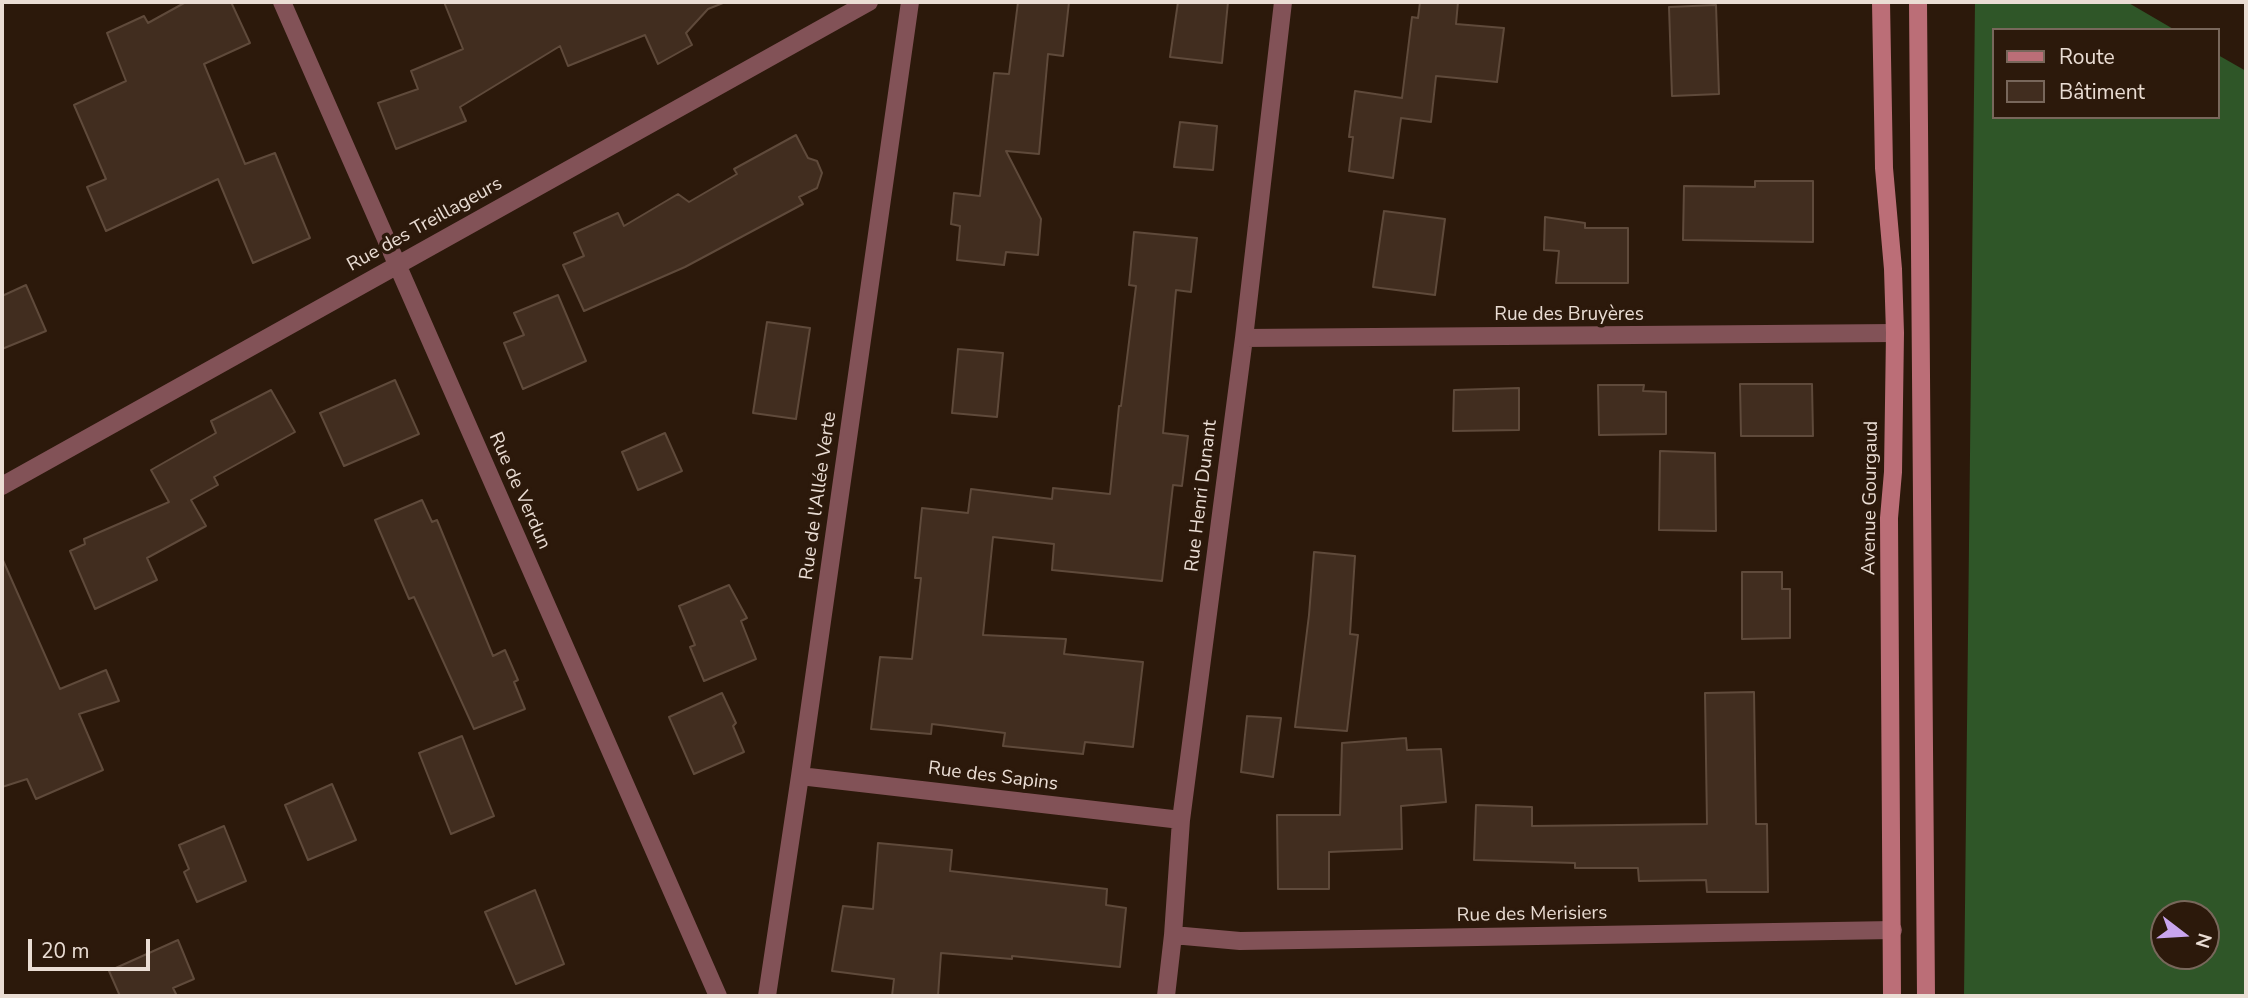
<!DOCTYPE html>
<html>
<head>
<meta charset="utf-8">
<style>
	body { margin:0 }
	#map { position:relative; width:2248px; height:998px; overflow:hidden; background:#2c190b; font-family:"Nunito Sans",sans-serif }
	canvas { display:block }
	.frame { position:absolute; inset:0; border:4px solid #eaddd4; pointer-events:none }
	.legend { position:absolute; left:1992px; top:28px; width:228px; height:91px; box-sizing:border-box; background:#2c190b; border:2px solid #78675b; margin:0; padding:9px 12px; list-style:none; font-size:21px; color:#eaddd4 }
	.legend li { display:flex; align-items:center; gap:14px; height:35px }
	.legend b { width:35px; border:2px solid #78675b }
	.north { position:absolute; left:2150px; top:900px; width:70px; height:70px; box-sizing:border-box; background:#2c190b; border:2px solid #78675b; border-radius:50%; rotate:107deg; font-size:19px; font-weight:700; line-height:28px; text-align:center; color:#eaddd4 }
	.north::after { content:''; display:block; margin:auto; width:24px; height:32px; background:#c9a5ee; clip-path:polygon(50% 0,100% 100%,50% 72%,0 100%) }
	.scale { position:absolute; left:28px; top:939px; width:122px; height:32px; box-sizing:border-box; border:4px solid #eaddd4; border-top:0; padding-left:9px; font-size:21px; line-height:24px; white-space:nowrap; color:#eaddd4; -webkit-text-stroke:5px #2c190b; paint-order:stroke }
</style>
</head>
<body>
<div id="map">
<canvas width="2248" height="998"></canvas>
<div class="frame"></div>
<ul class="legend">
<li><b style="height:9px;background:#bb6e77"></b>Route</li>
<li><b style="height:19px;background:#412d1f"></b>Bâtiment</li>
</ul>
<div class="north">N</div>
<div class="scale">20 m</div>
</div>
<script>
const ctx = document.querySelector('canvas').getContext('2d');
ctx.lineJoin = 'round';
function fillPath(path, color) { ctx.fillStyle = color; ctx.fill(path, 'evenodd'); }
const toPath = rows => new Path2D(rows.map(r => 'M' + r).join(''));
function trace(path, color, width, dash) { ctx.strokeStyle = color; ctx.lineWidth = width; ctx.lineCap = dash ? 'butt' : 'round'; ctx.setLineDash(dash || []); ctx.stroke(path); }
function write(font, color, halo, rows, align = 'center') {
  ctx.font = font + ' "Nunito Sans",sans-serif'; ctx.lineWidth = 7; ctx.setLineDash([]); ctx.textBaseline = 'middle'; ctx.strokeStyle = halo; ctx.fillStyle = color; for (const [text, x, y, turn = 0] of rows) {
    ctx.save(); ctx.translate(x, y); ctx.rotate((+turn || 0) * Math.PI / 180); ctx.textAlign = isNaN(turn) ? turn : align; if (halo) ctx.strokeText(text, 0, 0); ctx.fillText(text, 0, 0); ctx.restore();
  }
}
fillPath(toPath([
	[1975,2,2127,2,2175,30,1994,30,1994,117,2218,117,2218,55,2246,71,2246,996,1964,996],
	[2164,914,2206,914,2206,956,2164,956]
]), '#2f5628');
const building = toPath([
	[186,2,231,2,250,43,204,64,245,164,275,153,310,238,253,263,218,179,106,231,87,187,106,179,74,105,126,81,107,33,144,16,148,23,186,2],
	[444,2,723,2,723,3,708,9,686,33,692,45,658,64,645,35,568,66,560,46,460,107,466,121,396,149,378,103,418,89,411,71,463,49,444,2],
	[1018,2,1069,2,1063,56,1048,54,1039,154,1006,151,1041,219,1038,255,1006,252,1004,265,957,260,960,226,951,224,954,193,980,196,994,73,1009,74,1018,2],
	[1178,2,1228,2,1222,63,1170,57,1178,2],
	[1420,2,1458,2,1456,24,1504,28,1497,82,1436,76,1431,122,1401,118,1393,178,1349,171,1353,137,1349,137,1355,91,1402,98,1412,17,1418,18,1420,2],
	[1716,5,1719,94,1672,96,1669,7,1716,5],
	[1180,122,1217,126,1213,170,1174,167,1180,122],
	[796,135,808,158,817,161,822,173,817,188,799,197,803,204,685,267,584,311,563,265,584,256,574,233,618,213,624,226,678,194,689,202,737,174,734,169,796,135],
	[1755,181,1813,181,1813,242,1683,240,1684,186,1755,187,1755,181],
	[1384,211,1445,219,1435,295,1373,287,1384,211],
	[1545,217,1585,223,1585,228,1628,228,1628,283,1556,283,1559,251,1544,250,1545,217],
	[1134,232,1197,238,1191,292,1176,290,1163,433,1188,436,1182,486,1173,485,1162,581,1052,570,1054,544,993,537,983,635,1066,639,1064,654,1143,662,1133,747,1085,742,1083,754,1003,746,1005,733,932,724,931,734,871,729,880,657,912,659,921,578,915,578,922,508,968,513,971,489,1052,499,1053,488,1110,494,1119,406,1121,406,1136,286,1129,285,1134,232],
	[26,285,46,331,2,349,2,296,26,285],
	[558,295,586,361,523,389,504,343,524,335,514,313,558,295],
	[767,322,810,328,796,419,753,413,767,322],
	[958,349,1003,353,997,417,952,413,958,349],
	[395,380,419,434,344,466,320,413,395,380],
	[1740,384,1812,384,1813,436,1741,436,1740,384],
	[1598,385,1644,385,1643,391,1666,392,1666,434,1599,435,1598,385],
	[1519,388,1519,430,1453,431,1454,390,1519,388],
	[271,390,295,432,214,477,218,485,191,500,206,526,147,558,157,580,95,609,70,551,85,544,84,539,169,502,151,470,216,433,211,421,271,390],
	[665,433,682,471,638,490,622,452,665,433],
	[1660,451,1715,453,1716,531,1659,530,1660,451],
	[422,500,432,522,437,520,493,656,505,650,518,680,514,682,525,709,474,729,414,597,409,599,375,520,422,500],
	[1314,552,1355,556,1350,634,1358,635,1347,731,1295,727,1309,615,1314,552],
	[2,558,60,689,106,670,119,701,79,714,103,770,36,799,27,779,2,787,2,558],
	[1742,572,1782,572,1782,589,1790,589,1790,638,1742,639,1742,572],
	[729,585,747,618,741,621,756,659,704,681,690,647,695,645,679,606,729,585],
	[1754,692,1756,824,1767,824,1768,892,1707,892,1706,880,1639,881,1638,868,1575,868,1575,863,1474,860,1476,805,1532,807,1532,826,1707,824,1705,693,1754,692],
	[722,693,736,723,733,726,744,752,694,774,669,717,722,693],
	[1247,716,1281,718,1273,777,1241,772,1247,716],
	[462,736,494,816,451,834,419,753,462,736],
	[1406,738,1407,750,1441,749,1446,802,1401,806,1402,849,1329,852,1329,889,1278,889,1277,815,1340,815,1342,743,1406,738],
	[332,784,356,840,308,860,285,805,332,784],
	[224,826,246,881,197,902,184,872,189,869,179,845,224,826],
	[878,843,952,850,950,871,1107,889,1106,905,1126,908,1120,967,1012,956,1012,959,941,953,938,996,892,996,894,979,832,971,843,906,873,909,878,843],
	[535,890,564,964,516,984,485,912,535,890],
	[178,940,194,979,173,988,177,996,120,996,109,971,178,940]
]);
fillPath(building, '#412d1f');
trace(building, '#5f4a3b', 2);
trace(toPath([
	[282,2,718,996],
	[1244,338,1895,333],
	[2,486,869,2],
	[800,776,1181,820],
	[1173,935,1240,941,1893,930],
	[767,996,800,776,910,2],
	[1166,996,1173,935,1181,820,1244,338,1283,2]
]), '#825257', 18);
trace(toPath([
	[1881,2,1884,168,1893,269,1895,333,1893,472,1889,518,1892,996],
	[1918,2,1926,996]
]), '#bb6e77', 18);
write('19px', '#eaddd4', '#2c190b', [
	["Rue des Treillageurs",425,225,-29],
	["Rue des Bruyères",1569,315],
	["Rue de Verdun",519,491,66],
	["Rue de l'Allée Verte",819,496,-82],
	["Rue Henri Dunant",1202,496,-83],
	["Avenue Gourgaud",1871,498,-89],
	["Rue des Sapins",993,777,7],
	["Rue des Merisiers",1532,915,-1]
]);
</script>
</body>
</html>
